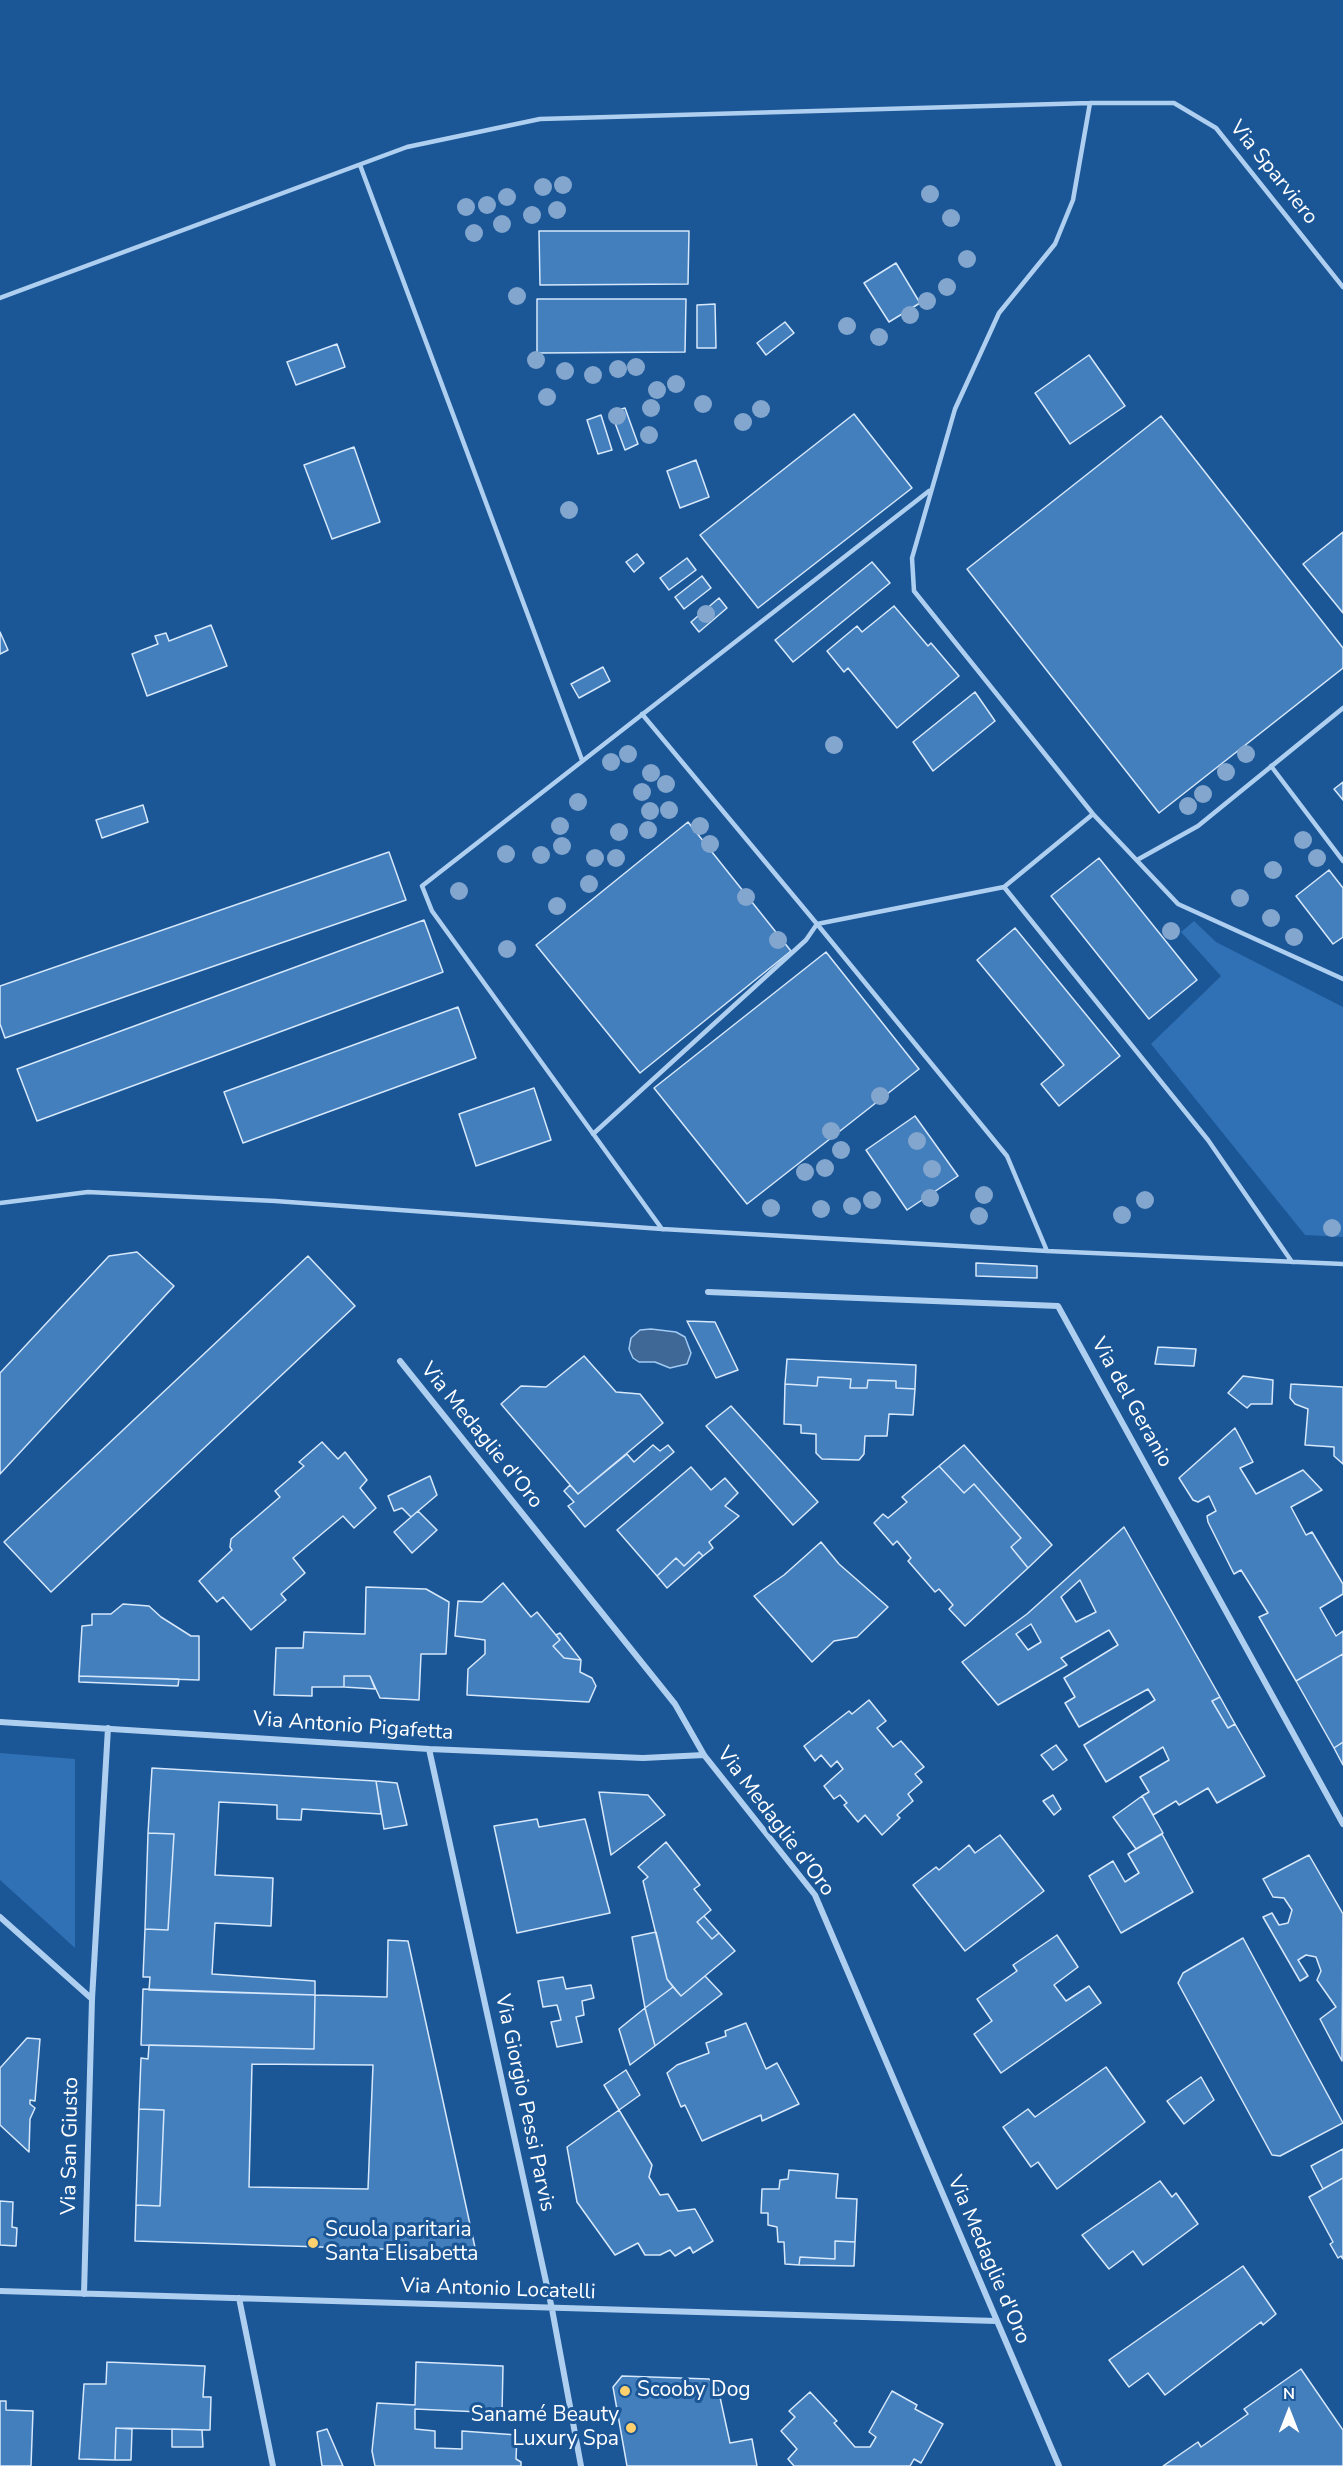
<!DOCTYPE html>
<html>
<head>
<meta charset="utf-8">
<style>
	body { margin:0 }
	#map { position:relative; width:1343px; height:2466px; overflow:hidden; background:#1b5696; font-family:"Nunito Sans",sans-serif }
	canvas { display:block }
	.north { position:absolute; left:1259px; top:2382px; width:60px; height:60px; -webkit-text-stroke:4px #1b5696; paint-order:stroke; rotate:0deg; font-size:16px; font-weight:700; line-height:24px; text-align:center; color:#fff }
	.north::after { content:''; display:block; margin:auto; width:21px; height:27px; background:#fff; clip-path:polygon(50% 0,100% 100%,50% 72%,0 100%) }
</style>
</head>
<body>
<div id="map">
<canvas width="1343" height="2466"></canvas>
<div class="north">N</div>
</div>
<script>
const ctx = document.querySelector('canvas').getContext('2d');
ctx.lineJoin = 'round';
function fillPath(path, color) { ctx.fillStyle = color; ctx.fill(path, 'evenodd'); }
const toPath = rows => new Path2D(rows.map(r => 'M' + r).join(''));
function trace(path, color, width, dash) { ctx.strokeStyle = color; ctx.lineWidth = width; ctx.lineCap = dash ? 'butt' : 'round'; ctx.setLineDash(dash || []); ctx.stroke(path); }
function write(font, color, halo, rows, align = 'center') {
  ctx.font = font + ' "Nunito Sans",sans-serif'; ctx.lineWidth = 6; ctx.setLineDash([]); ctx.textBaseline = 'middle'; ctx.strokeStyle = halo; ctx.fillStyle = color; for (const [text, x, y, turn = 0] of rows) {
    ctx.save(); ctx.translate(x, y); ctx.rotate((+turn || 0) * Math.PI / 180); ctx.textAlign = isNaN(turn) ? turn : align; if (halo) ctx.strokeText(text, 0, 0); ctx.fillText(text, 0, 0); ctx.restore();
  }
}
fillPath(toPath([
	[1194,921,1216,942,1343,1007,1343,1237,1305,1235,1151,1044,1221,976,1181,932],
	[0,1753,75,1759,75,1948,0,1880]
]), '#3070b4');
const water = toPath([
	[651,1329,676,1332,685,1337,691,1353,687,1364,670,1368,655,1362,639,1362,633,1358,629,1349,631,1338,640,1330,651,1329]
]);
fillPath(water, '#3f6896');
trace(water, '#a2caf2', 1.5);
const building = toPath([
	[539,231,689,231,688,284,540,285,539,231],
	[896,263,920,303,889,322,864,283,896,263],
	[537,299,686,299,685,352,537,353,537,299],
	[715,304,716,348,697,348,697,305,715,304],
	[785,322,794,333,766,355,757,343,785,322],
	[337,344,345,367,296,385,287,362,337,344],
	[1089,355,1125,406,1070,444,1035,393,1089,355],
	[625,408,638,444,625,450,611,412,625,408],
	[854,414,912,488,758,608,700,535,854,414],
	[601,415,612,450,598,454,587,420,601,415],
	[1161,416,1343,648,1343,668,1159,813,967,569,1161,416],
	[354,447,380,522,332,539,304,465,354,447],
	[696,460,709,497,680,508,667,471,696,460],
	[1343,532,1343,613,1303,564,1343,532],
	[637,554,644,563,634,572,626,562,637,554],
	[687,558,696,570,669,590,660,578,687,558],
	[872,562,890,583,793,662,775,640,872,562],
	[702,576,711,588,684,609,675,597,702,576],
	[719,598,727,608,699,632,691,622,719,598],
	[894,606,928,646,931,643,959,676,897,728,848,668,844,672,827,651,857,626,862,632,894,606],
	[211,625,227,666,147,696,132,654,158,644,155,636,166,633,169,641,211,625],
	[0,632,8,650,0,654,0,632],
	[603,667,610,681,579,698,571,684,603,667],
	[975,692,995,721,933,771,913,742,975,692],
	[1343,782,1343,800,1334,789,1343,782],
	[143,805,148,822,102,838,96,820,143,805],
	[688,822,791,951,640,1073,536,945,688,822],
	[389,852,406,900,5,1038,0,1024,0,986,389,852],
	[1099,858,1197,980,1149,1019,1051,896,1099,858],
	[1329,870,1343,888,1343,937,1333,944,1296,896,1329,870],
	[424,920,443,972,37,1121,17,1069,424,920],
	[1015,928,1120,1056,1059,1106,1041,1084,1064,1065,977,960,1015,928],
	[826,952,919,1069,747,1204,654,1088,826,952],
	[458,1007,476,1058,243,1143,224,1092,458,1007],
	[534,1088,551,1140,476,1166,459,1114,534,1088],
	[915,1116,958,1176,907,1210,866,1150,915,1116],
	[137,1252,174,1286,0,1474,0,1373,109,1256,137,1252],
	[308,1256,355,1306,51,1592,4,1542,308,1256],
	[976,1263,1037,1266,1037,1278,976,1276,976,1263],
	[687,1321,715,1322,738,1370,716,1378,687,1321],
	[1158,1347,1196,1349,1194,1366,1155,1364,1158,1347],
	[584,1356,616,1392,640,1394,663,1423,578,1494,501,1404,521,1386,546,1387,584,1356],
	[787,1359,916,1365,915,1389,896,1388,896,1381,868,1380,867,1388,850,1388,851,1379,818,1377,817,1386,785,1384,787,1359],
	[1243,1376,1273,1380,1272,1404,1251,1404,1247,1408,1228,1393,1243,1376],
	[818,1377,851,1379,850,1388,867,1388,868,1380,896,1381,896,1388,915,1389,913,1415,889,1414,887,1436,865,1436,864,1454,859,1460,822,1459,816,1453,816,1434,801,1433,801,1425,784,1424,785,1384,817,1386,818,1377],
	[1291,1384,1343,1387,1343,1464,1334,1456,1334,1447,1305,1445,1308,1409,1295,1404,1290,1398,1291,1384],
	[731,1406,818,1502,793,1525,706,1426,731,1406],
	[1235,1428,1253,1462,1240,1468,1256,1494,1303,1470,1322,1490,1291,1507,1306,1535,1312,1532,1343,1584,1343,1594,1320,1608,1336,1636,1343,1631,1343,1654,1296,1681,1259,1617,1268,1613,1241,1570,1234,1574,1208,1522,1207,1516,1216,1511,1209,1496,1198,1502,1193,1500,1179,1478,1235,1428],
	[322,1442,338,1459,345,1452,367,1480,360,1488,376,1508,354,1528,343,1516,293,1558,305,1573,281,1594,286,1600,251,1630,223,1597,217,1602,199,1581,232,1550,230,1547,231,1539,280,1497,275,1491,304,1466,299,1462,322,1442],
	[653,1445,660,1451,668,1445,674,1452,585,1527,568,1506,574,1502,564,1491,570,1485,578,1494,627,1454,634,1462,653,1445],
	[964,1445,1052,1545,1028,1568,1011,1547,1021,1538,974,1484,964,1493,939,1466,964,1445],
	[939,1466,964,1493,974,1484,1021,1538,1011,1547,1028,1568,965,1626,949,1609,953,1605,939,1589,935,1592,908,1561,911,1558,897,1541,893,1545,874,1523,883,1514,888,1518,907,1502,902,1497,939,1466],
	[691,1467,711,1490,725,1478,738,1493,725,1506,739,1516,709,1542,713,1548,703,1556,699,1552,684,1566,676,1558,657,1576,617,1530,691,1467],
	[430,1476,437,1495,411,1517,402,1508,394,1511,388,1496,430,1476],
	[418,1511,437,1530,412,1553,394,1532,418,1511],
	[1124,1527,1220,1697,1212,1701,1228,1728,1235,1724,1265,1776,1217,1803,1208,1788,1179,1805,1176,1801,1153,1815,1142,1796,1149,1792,1140,1777,1169,1760,1163,1747,1106,1782,1084,1745,1155,1700,1148,1689,1079,1727,1065,1703,1075,1697,1064,1678,1118,1645,1109,1630,1061,1658,1067,1665,998,1705,962,1662,1027,1614,1124,1527],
	[1080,1580,1096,1612,1076,1622,1061,1597,1080,1580],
	[1031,1624,1041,1642,1028,1650,1016,1634,1031,1624],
	[821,1542,839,1564,888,1607,857,1637,834,1641,812,1662,754,1596,784,1575,821,1542],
	[699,1552,703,1556,667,1588,657,1576,676,1558,684,1566,699,1552],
	[503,1583,531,1617,537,1612,560,1640,553,1646,564,1658,581,1660,580,1672,592,1678,596,1686,589,1702,467,1695,468,1669,485,1654,485,1640,455,1636,458,1601,482,1602,503,1583],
	[366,1587,426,1589,449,1602,446,1654,421,1654,419,1700,380,1698,370,1676,344,1676,344,1687,312,1687,312,1696,274,1695,276,1648,303,1648,304,1632,365,1634,366,1587],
	[123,1604,149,1606,161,1617,191,1636,199,1636,199,1680,79,1676,82,1626,92,1625,92,1614,111,1614,123,1604],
	[560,1633,581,1660,564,1658,553,1646,560,1640,556,1635,560,1633],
	[1343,1654,1343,1742,1334,1748,1296,1681,1343,1654],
	[79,1676,179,1679,178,1686,79,1682,79,1676],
	[344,1676,370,1676,375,1689,344,1687,344,1676],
	[1220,1697,1235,1724,1228,1728,1212,1701,1220,1697],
	[869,1700,886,1721,877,1728,893,1747,901,1741,924,1767,915,1774,922,1782,908,1794,913,1801,897,1815,900,1818,882,1835,865,1815,858,1822,844,1805,847,1803,840,1795,834,1799,824,1786,843,1769,837,1761,831,1767,821,1755,815,1761,804,1746,849,1711,852,1714,869,1700],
	[1343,1742,1343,1765,1334,1748,1343,1742],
	[1056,1745,1067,1760,1053,1770,1041,1755,1056,1745],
	[152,1768,376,1781,381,1814,302,1809,301,1820,277,1819,277,1805,219,1802,215,1875,273,1878,271,1926,215,1923,212,1974,315,1981,315,1995,149,1990,150,1977,143,1977,145,1929,168,1930,174,1834,148,1833,152,1768],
	[376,1781,397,1783,407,1825,384,1829,376,1781],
	[599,1792,648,1795,665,1815,611,1855,599,1792],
	[1053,1795,1061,1809,1054,1815,1043,1801,1053,1795],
	[1142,1796,1163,1833,1136,1849,1113,1817,1142,1796],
	[537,1819,539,1827,585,1819,610,1913,517,1933,494,1826,537,1819],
	[148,1833,174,1834,168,1930,145,1929,148,1833],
	[1162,1834,1193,1892,1121,1933,1089,1876,1113,1861,1125,1882,1139,1873,1128,1854,1162,1834],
	[1000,1835,1044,1891,965,1951,913,1885,936,1867,939,1870,969,1845,975,1853,1000,1835],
	[666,1842,700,1885,694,1889,711,1910,697,1922,712,1939,719,1933,735,1951,681,1996,667,1979,643,1881,648,1877,638,1867,666,1842],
	[1309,1855,1343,1914,1342,2061,1320,2019,1336,2007,1317,1980,1321,1971,1316,1957,1306,1955,1298,1960,1308,1976,1300,1981,1263,1917,1272,1913,1279,1925,1288,1923,1292,1910,1284,1898,1273,1897,1263,1879,1309,1855],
	[704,1916,719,1933,712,1939,697,1922,704,1916],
	[656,1932,667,1979,673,1987,645,2008,632,1937,656,1932],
	[1057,1935,1078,1967,1054,1985,1066,2001,1089,1986,1101,2003,1001,2073,974,2034,992,2021,977,1999,1017,1971,1013,1965,1057,1935],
	[1243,1938,1343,2123,1280,2156,1272,2155,1178,1983,1183,1973,1243,1938],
	[388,1940,408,1941,476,2252,135,2241,136,2205,160,2206,164,2110,139,2109,141,2058,148,2059,149,2045,314,2049,315,1995,387,1997,388,1940],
	[252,2064,373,2065,368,2189,249,2187,252,2064],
	[705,1976,722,1994,655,2046,645,2008,673,1987,681,1996,705,1976],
	[563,1977,566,1989,591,1985,594,1998,582,2001,584,2015,576,2017,582,2042,557,2047,551,2022,561,2020,557,2005,543,2007,538,1981,563,1977],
	[143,1989,315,1995,314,2049,141,2045,143,1989],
	[645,2008,655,2046,630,2065,619,2029,645,2008],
	[746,2023,766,2069,777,2063,799,2104,762,2121,761,2115,702,2141,685,2105,681,2107,667,2073,677,2065,709,2053,706,2043,726,2036,725,2031,746,2023],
	[27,2038,40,2039,35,2101,30,2100,30,2104,35,2108,30,2119,29,2152,0,2125,0,2068,27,2038],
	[1106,2067,1145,2122,1057,2189,1038,2162,1031,2167,1003,2127,1028,2109,1035,2117,1106,2067],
	[626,2070,640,2095,619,2110,604,2085,626,2070],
	[1201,2077,1214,2100,1184,2124,1167,2101,1201,2077],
	[139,2109,164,2110,160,2206,136,2205,139,2109],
	[619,2110,652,2165,649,2177,660,2195,668,2194,678,2211,695,2209,713,2241,693,2253,690,2247,675,2256,670,2250,660,2255,645,2255,638,2243,615,2255,577,2202,567,2147,619,2110],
	[1343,2149,1343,2178,1323,2189,1311,2166,1343,2149],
	[789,2170,838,2174,836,2198,857,2199,855,2242,835,2241,835,2259,800,2257,799,2265,785,2264,784,2242,778,2242,777,2227,768,2225,768,2213,761,2213,762,2189,779,2189,780,2180,788,2179,789,2170],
	[1343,2178,1343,2259,1341,2256,1338,2258,1330,2244,1333,2242,1309,2197,1343,2178],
	[1160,2181,1172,2197,1176,2193,1198,2224,1143,2265,1133,2251,1109,2269,1082,2235,1160,2181],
	[0,2201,13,2202,12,2227,17,2228,16,2246,0,2245,0,2201],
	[835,2241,855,2242,854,2266,799,2265,800,2257,835,2259,835,2241],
	[1243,2266,1276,2314,1263,2325,1261,2322,1165,2395,1148,2373,1129,2387,1109,2360,1243,2266],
	[107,2362,205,2366,203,2397,211,2397,210,2430,116,2428,115,2460,79,2459,84,2384,106,2384,107,2362],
	[416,2362,503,2366,502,2413,415,2409,415,2429,435,2431,435,2448,462,2449,462,2431,517,2435,516,2459,521,2462,521,2466,375,2466,372,2451,377,2403,415,2405,416,2362],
	[1301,2369,1343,2430,1343,2466,1163,2466,1198,2442,1201,2447,1248,2414,1244,2409,1301,2369],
	[622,2376,709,2379,718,2388,730,2443,752,2439,757,2466,627,2466,613,2387,622,2376],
	[892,2391,917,2405,915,2409,943,2424,921,2463,914,2459,910,2466,794,2466,788,2459,797,2449,781,2431,795,2417,789,2411,810,2392,837,2421,834,2423,855,2447,870,2447,876,2437,869,2432,892,2391],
	[0,2401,6,2401,6,2410,33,2411,31,2466,0,2466,0,2401],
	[116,2428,132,2429,131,2460,115,2460,116,2428],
	[172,2429,202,2430,203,2447,172,2447,172,2429],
	[327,2429,343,2466,322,2466,317,2432,327,2429]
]);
fillPath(building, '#447fbd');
trace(building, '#d6e8fb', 1.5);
trace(toPath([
	[1090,103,1073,200,1055,244,999,313,955,409,912,558,914,591,1093,814,1178,904,1343,979],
	[360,165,582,760],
	[0,298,407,147,540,119,1090,103,1174,103,1216,128,1343,287],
	[642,714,817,924,1007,1156,1047,1251],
	[1271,766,1343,861],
	[1137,860,1198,826,1343,708],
	[1004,887,1208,1140,1292,1262],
	[593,1134,806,940,817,924,1004,887,1093,814],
	[0,1203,88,1192,275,1201,662,1229,1047,1251,1343,1264],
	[662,1229,432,911,422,886,929,491]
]), '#afcff0', 4.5);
trace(toPath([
	[708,1292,1058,1306,1343,1824],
	[400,1361,675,1704,704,1755,815,1895,1059,2466],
	[0,1722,429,1749,643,1758,704,1755],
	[429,1749,552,2309,581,2466],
	[0,1917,92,1999],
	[0,2291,996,2321],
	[84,2294,92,1999,108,1728],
	[239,2298,273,2466]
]), '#afcff0', 6);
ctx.fillStyle = '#82a6ce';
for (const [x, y] of [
	[563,185],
	[543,187],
	[930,194],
	[507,197],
	[487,205],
	[466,207],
	[557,210],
	[532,215],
	[951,218],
	[502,224],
	[474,233],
	[967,259],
	[947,287],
	[517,296],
	[927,301],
	[910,315],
	[847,326],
	[879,337],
	[536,360],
	[636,367],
	[618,369],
	[565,371],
	[593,375],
	[676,384],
	[657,390],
	[547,397],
	[703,404],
	[651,408],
	[761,409],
	[617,416],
	[743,422],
	[649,435],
	[569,510],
	[706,614],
	[834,745],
	[628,754],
	[1246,754],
	[611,762],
	[1226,772],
	[651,773],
	[666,784],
	[642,792],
	[1203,794],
	[578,802],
	[1188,806],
	[669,810],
	[650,811],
	[560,826],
	[700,826],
	[648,830],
	[619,832],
	[1303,840],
	[710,844],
	[562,846],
	[506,854],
	[541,855],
	[595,858],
	[616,858],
	[1317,858],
	[1273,870],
	[589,884],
	[459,891],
	[746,897],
	[1240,898],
	[557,906],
	[1271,918],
	[1171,931],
	[1294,937],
	[778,940],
	[507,949],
	[880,1096],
	[831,1131],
	[917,1141],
	[841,1150],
	[825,1168],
	[932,1169],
	[805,1172],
	[984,1195],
	[930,1198],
	[872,1200],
	[1145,1200],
	[852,1206],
	[771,1208],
	[821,1209],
	[1122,1215],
	[979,1216],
	[1332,1228]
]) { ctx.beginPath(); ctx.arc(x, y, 9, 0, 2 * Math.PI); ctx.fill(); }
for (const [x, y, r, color] of [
	[313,2243,6,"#ffd06e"],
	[625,2391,6,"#ffd06e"],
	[631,2428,6,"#ffd06e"]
]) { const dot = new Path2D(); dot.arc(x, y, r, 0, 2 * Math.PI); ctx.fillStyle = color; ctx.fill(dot); trace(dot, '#1b5696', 2); }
write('21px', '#fff', '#1b5696', [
	["Via Sparviero",1273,173,51],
	["Via del Geranio",1131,1403,61],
	["Via Medaglie d'Oro",481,1436,51],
	["Via Antonio Pigafetta",353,1727,4],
	["Via Medaglie d'Oro",775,1822,53],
	["Via Giorgio Pessi Parvis",524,2103,78],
	["Via San Giusto",71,2146,-89],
	["Via Medaglie d'Oro",988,2260,67],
	["Via Antonio Locatelli",498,2290,2]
]);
write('21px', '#fff', '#1b5696', [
	["Scuola paritaria",325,2231],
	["Santa Elisabetta",325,2255],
	["Scooby Dog",637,2391],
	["Sanamé Beauty",619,2416,"right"],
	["Luxury Spa",619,2440,"right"]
], 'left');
</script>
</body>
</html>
